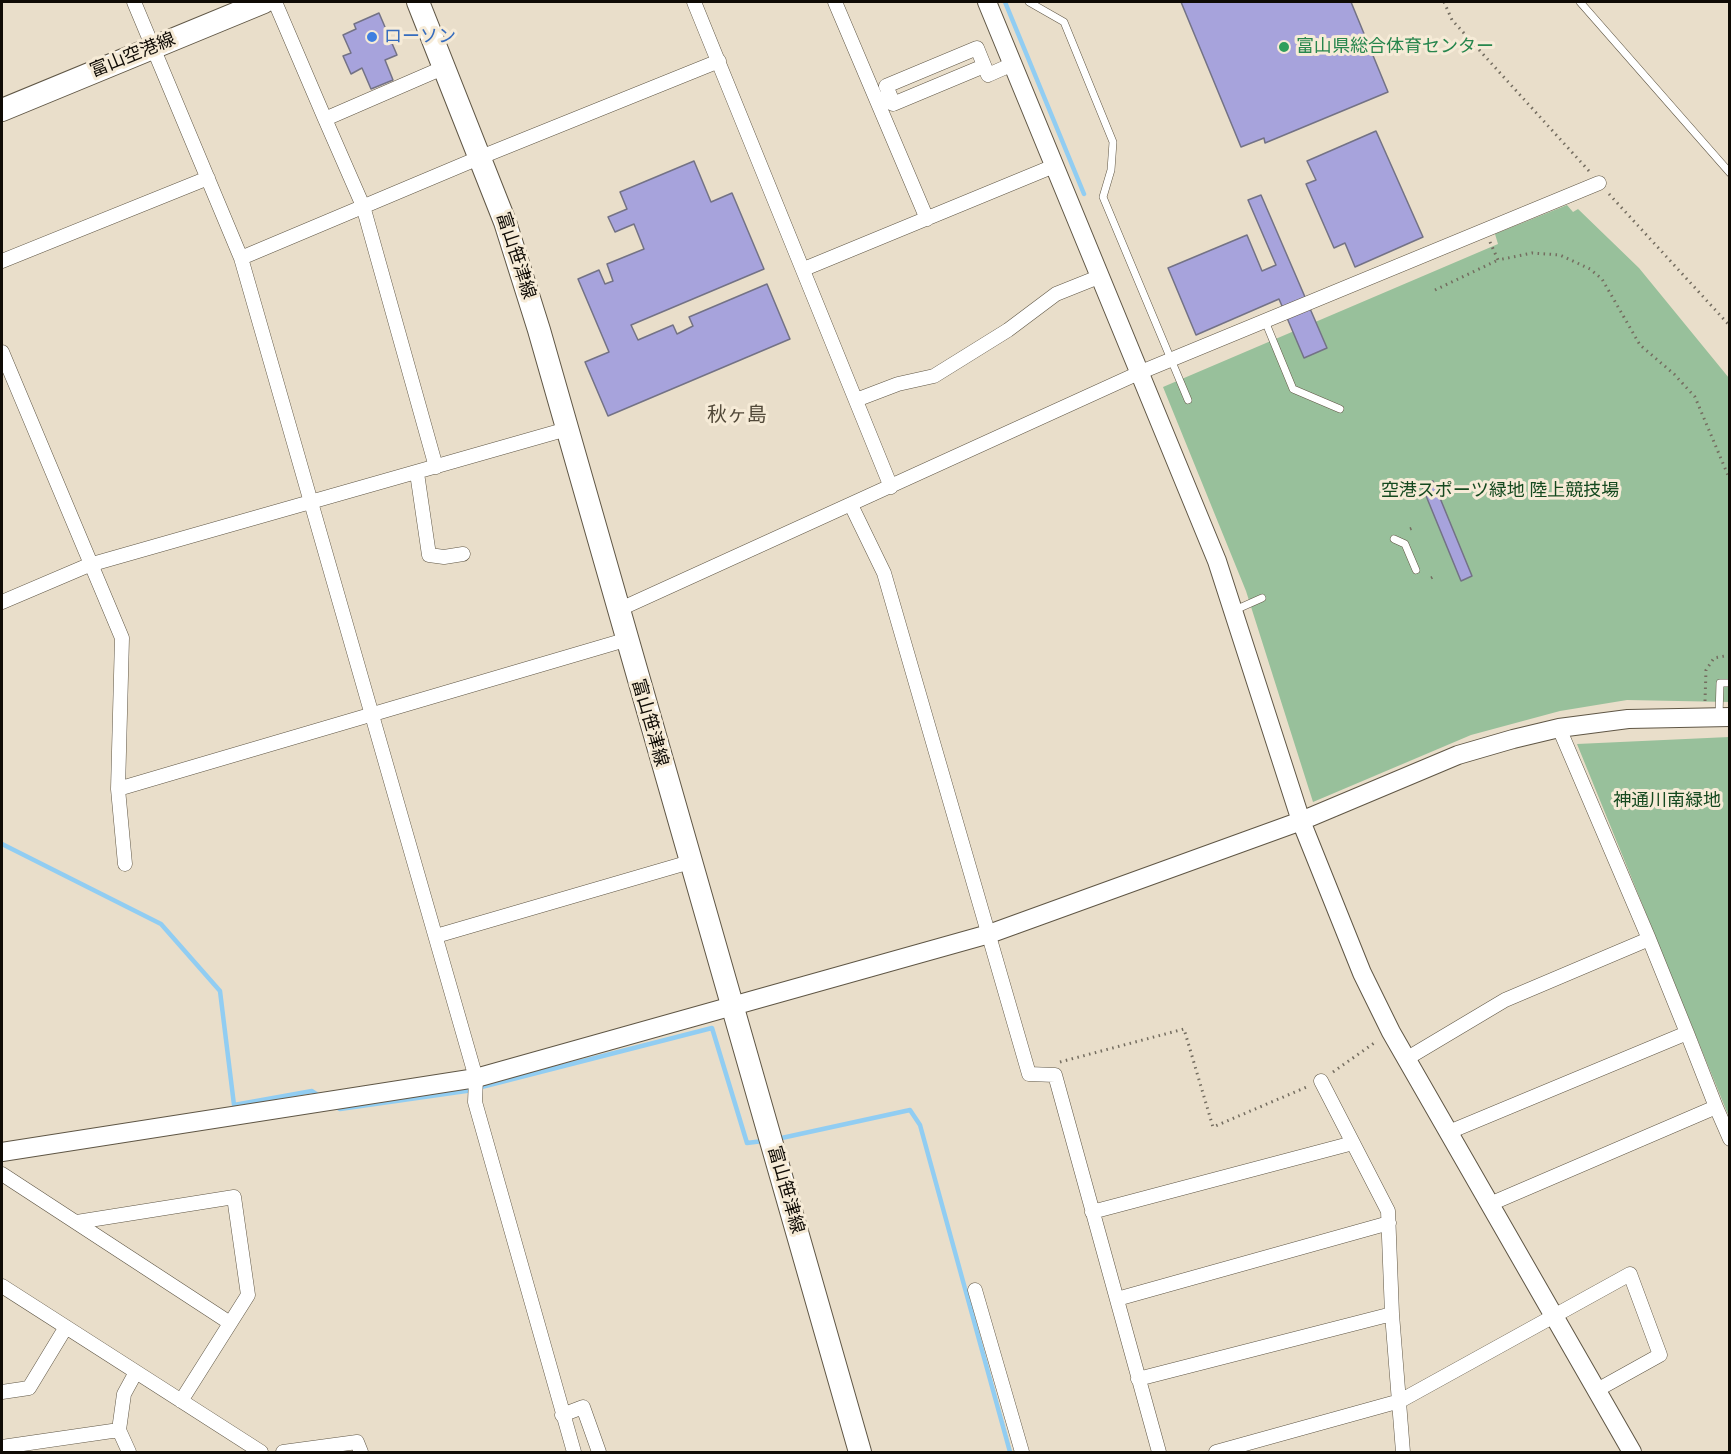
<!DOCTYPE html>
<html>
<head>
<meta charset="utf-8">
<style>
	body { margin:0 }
	#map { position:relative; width:1731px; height:1454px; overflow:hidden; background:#e9deca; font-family:Roboto,sans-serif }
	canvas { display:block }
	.frame { position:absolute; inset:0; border:3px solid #0f0b05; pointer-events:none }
</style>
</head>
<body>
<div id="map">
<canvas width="1731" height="1454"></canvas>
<div class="frame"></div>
</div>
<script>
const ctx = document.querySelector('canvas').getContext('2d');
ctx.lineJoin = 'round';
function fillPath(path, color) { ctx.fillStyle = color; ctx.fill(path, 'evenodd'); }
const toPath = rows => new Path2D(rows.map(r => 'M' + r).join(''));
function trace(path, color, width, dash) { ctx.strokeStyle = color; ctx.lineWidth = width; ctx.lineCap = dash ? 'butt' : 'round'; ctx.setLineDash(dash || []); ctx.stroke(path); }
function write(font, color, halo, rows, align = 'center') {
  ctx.font = font + ' Roboto,"Noto Sans JP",sans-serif'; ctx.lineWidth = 6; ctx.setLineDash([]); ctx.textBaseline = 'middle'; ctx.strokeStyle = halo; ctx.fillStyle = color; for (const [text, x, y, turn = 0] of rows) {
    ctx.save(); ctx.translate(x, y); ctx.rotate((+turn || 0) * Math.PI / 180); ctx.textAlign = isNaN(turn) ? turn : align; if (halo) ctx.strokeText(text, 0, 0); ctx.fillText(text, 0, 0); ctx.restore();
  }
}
fillPath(toPath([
	[1567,205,1573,212,1578,209,1639,268,1729,378,1729,702,1627,700,1560,711,1471,735,1313,802,1246,591,1163,387,1498,244,1495,234],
	[1729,737,1730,737,1729,1117,1577,744]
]), '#98c09b');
trace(toPath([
	[1005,2,1084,194],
	[2,844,161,924,220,991,234,1105,312,1091,321,1097],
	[335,1106,340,1109,466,1091,712,1028,747,1143,763,1141],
	[777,1139,910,1110,920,1125,1010,1452]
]), '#91cdf2', 4.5);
const building = toPath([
	[1181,2,1351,2,1388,92,1265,143,1264,138,1241,147,1181,2],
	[379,13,397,55,385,60,393,80,371,89,362,68,351,74,343,56,351,53,343,35,356,29,354,24,379,13],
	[1376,131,1423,237,1355,267,1345,243,1334,248,1306,184,1316,180,1307,161,1376,131],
	[694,161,711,202,732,193,764,269,631,325,638,340,673,325,677,334,693,326,689,317,767,284,790,339,608,416,585,362,609,352,578,279,599,270,605,284,613,281,607,264,644,249,634,224,615,232,608,217,627,209,620,192,694,161],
	[1261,195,1327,348,1304,358,1279,299,1196,335,1168,268,1247,235,1262,271,1276,265,1248,200,1261,195],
	[1433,481,1472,576,1461,581,1422,486,1433,481]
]);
fillPath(building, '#a7a3dc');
trace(building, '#737285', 1.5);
const service = toPath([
	[1029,2,1064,22,1113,142,1111,170,1103,197,1188,400],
	[1580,2,1730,173],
	[1265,321,1293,389,1340,409],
	[1394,539,1405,544,1416,570],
	[1235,610,1262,598],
	[1719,716,1720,683,1730,683]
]);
const minor = toPath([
	[134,2,241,258,476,1078,475,1102,574,1452],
	[275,2,325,119,445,67],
	[694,2,891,487],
	[835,2,927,219],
	[890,95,893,104,984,66],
	[878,101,890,95,886,86,977,48,988,75,1013,64],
	[325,119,363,206,436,467],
	[241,258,481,157,719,61],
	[2,261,208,178],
	[804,269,1054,166],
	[2,352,122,638,118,789,625,640],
	[856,400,898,384,934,376,1008,330,1056,294,1101,276],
	[417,473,429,555,444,557,463,554],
	[851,505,884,573,1029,1074,1055,1075,1159,1452],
	[2,602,89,565,567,429],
	[618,610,1141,372,1599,183],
	[1559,728,1649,939],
	[118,789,125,864],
	[436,936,690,862],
	[1406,1059,1505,1000,1649,939,1687,1033],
	[1321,1081,1388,1211,1392,1314,1403,1452],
	[1449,1132,1687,1033,1716,1107],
	[2,1174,230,1323],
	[1490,1204,1716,1107,1730,1139],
	[1092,1212,1353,1143],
	[77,1222,234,1197,248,1295,181,1401],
	[2,1286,261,1452],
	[975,1290,1022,1452],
	[1117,1299,1389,1223],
	[1138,1379,1392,1314],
	[2,1392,29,1388,66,1327],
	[562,1415,583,1407,599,1452],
	[2,1447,119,1430],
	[129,1452,119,1430,124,1394,136,1372],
	[283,1452,357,1442,361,1452],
	[1216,1452,1400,1401,1630,1274,1660,1355,1597,1390]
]);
const tertiary = toPath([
	[987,2,1217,561,1301,821,1362,973,1391,1032,1632,1452],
	[2,1152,476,1078,989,934,1301,821,1458,755,1513,739,1559,728,1628,719,1730,717]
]);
const primary = toPath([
	[418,2,505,222,539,330,860,1452],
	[2,110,264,2]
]);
trace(service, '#5f5645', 8);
trace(minor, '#5f5645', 15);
trace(tertiary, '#5f5645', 20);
trace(primary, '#5f5645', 24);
trace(toPath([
	[1444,2,1452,20,1589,171],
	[1609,194,1730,326],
	[1490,242,1498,260,1532,253,1560,255,1590,269,1602,279,1640,345,1674,374,1695,397,1730,480],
	[1435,290,1498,260],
	[1410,529,1415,527],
	[1431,578,1435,576],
	[1705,701,1706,670,1714,658,1730,655],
	[1060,1062,1184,1029,1213,1127,1309,1086],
	[1333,1072,1377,1041]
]), '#746d60', 3, [1.5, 4.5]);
trace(service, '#fff', 7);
trace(minor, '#fff', 14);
trace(tertiary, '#fff', 18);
trace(primary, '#fff', 22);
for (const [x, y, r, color] of [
	[372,37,6,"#3f7fe0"],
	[1284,47,6,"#2e9e5b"]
]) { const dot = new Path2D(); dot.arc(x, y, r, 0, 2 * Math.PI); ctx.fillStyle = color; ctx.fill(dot); trace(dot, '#f6ebd7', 2); }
write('18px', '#366cbe', '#f6ebd7', [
	["ローソン",384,37]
], 'left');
write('18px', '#27864d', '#f6ebd7', [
	["富山県総合体育センター",1296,47]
], 'left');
write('18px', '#0f0b05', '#f6ebd7', [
	["富山空港線",133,56,-22],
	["富山笹津線",515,256,72],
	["富山笹津線",649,723,74],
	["富山笹津線",785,1190,74]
]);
write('18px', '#15491f', '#f6ebd7', [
	["空港スポーツ緑地 陸上競技場",1500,491],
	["神通川南緑地",1667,801]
]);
write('20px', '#514838', '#f6ebd7', [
	["秋ヶ島",737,416]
]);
</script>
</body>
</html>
